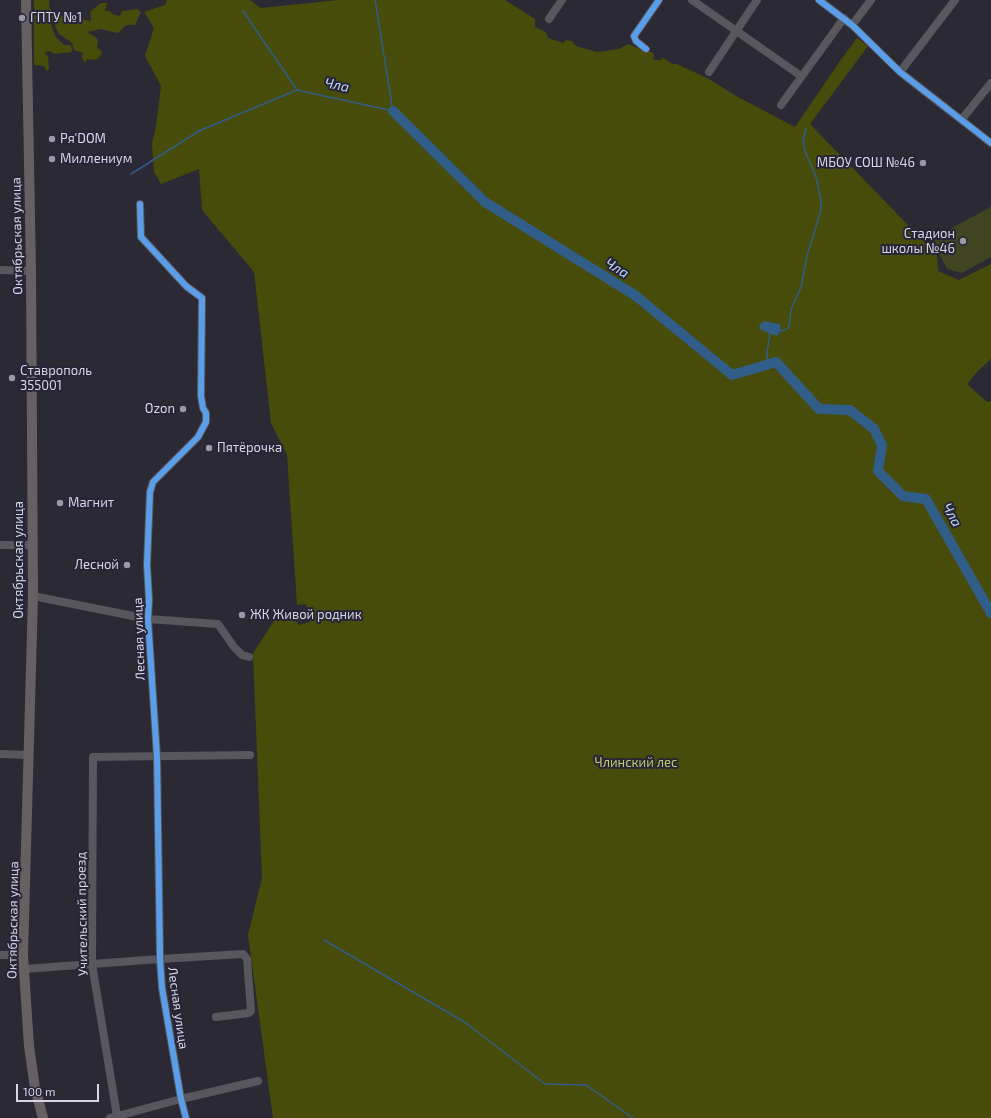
<!DOCTYPE html>
<html>
<head>
<meta charset="utf-8">
<style>
	body { margin:0 }
	#map { position:relative; width:991px; height:1118px; overflow:hidden; background:#2b2934; font-family:"Exo 2",sans-serif }
	canvas { display:block }
	.scale { position:absolute; left:16px; top:1084px; width:83px; height:18px; box-sizing:border-box; border:2px solid #d7d6e2; border-top:0; padding-left:5px; font-size:12px; line-height:14px; white-space:nowrap; color:#d7d6e2; -webkit-text-stroke:3px #282538; paint-order:stroke }
</style>
</head>
<body>
<div id="map">
<canvas width="991" height="1118"></canvas>
<div class="scale">100 m</div>
</div>
<script>
const ctx = document.querySelector('canvas').getContext('2d');
ctx.lineJoin = 'round';
function fillPath(path, color) { ctx.fillStyle = color; ctx.fill(path, 'evenodd'); }
const toPath = rows => new Path2D(rows.map(r => 'M' + r).join(''));
function trace(path, color, width, dash) { ctx.strokeStyle = color; ctx.lineWidth = width; ctx.lineCap = dash ? 'butt' : 'round'; ctx.setLineDash(dash || []); ctx.stroke(path); }
function write(font, color, halo, rows, align = 'center') {
  ctx.font = font + ' "Exo 2",sans-serif'; ctx.lineWidth = 4; ctx.setLineDash([]); ctx.textBaseline = 'middle'; ctx.strokeStyle = halo; ctx.fillStyle = color; for (const [text, x, y, turn = 0] of rows) {
    ctx.save(); ctx.translate(x, y); ctx.rotate((+turn || 0) * Math.PI / 180); ctx.textAlign = isNaN(turn) ? turn : align; if (halo) ctx.strokeText(text, 0, 0); ctx.fillText(text, 0, 0); ctx.restore();
  }
}
fillPath(toPath([
	[991,207,991,257,962,273,947,269,934,244,935,237]
]), '#404421');
fillPath(toPath([
	[34,0,49,0,49,7,55,13,54,20,51,24,55,36,64,45,71,45,72,52,54,54,50,51,46,52,45,54,48,56,49,69,47,71,44,66,34,65],
	[167,0,250,0,261,8,338,0,505,0,535,19,535,27,546,32,548,38,563,43,566,40,572,41,576,46,597,52,619,49,628,44,647,52,652,52,654,55,653,60,661,60,662,57,672,64,677,64,709,79,736,96,795,127,840,61,857,38,868,46,810,124,937,255,938,271,959,280,991,264,991,359,977,372,967,384,987,402,991,401,991,1118,273,1118,248,935,262,878,253,653,276,618,291,616,299,625,310,622,306,604,297,605,287,455,271,423,254,272,202,210,199,169,161,184,154,172,152,144,156,126,161,86,145,56,154,28,144,12,165,5],
	[101,3,107,3,105,11,110,11,112,14,120,16,122,11,137,9,141,12,135,25,126,25,118,33,101,29,87,32,94,36,98,40,97,48,101,50,102,53,99,58,94,60,87,59,85,63,82,58,83,53,74,50,72,43,59,34,55,26,59,15,91,21,90,12]
]), '#484c0a');
fillPath(toPath([
	[764,321,780,324,781,330,777,336,761,330,759,326]
]), '#305e89');
trace(toPath([
	[243,11,297,90],
	[131,174,199,131,297,90,393,111,375,0],
	[780,331,785,330,789,327,791,309,801,287,807,256,821,210,821,200,816,177,805,151,804,145,803,140,806,128],
	[768,365,767,352,770,333],
	[324,940,466,1023,545,1084,586,1085,633,1118]
]), '#305e89', 1.5);
trace(toPath([
	[393,111,485,202,636,296,732,375,776,362,819,409,850,410,874,429,882,445,878,471,903,496,926,499,991,613]
]), '#305e89', 10);
trace(toPath([
	[692,0,801,76],
	[819,0,852,25,900,72,991,143],
	[549,19,562,0],
	[852,25,871,0],
	[646,49,636,41,634,36,659,0],
	[709,72,757,0],
	[900,72,955,0],
	[781,105,844,18],
	[962,119,991,83],
	[140,204,141,237,186,286,202,298,201,396,203,408,206,413,206,422,198,437,153,482,150,492,147,565,149,599,148,619,157,757,160,959,162,988,181,1099,186,1118],
	[0,270,31,271],
	[0,545,33,545],
	[33,596,148,619,218,624,234,647,242,655,249,657],
	[0,754,29,755],
	[0,955,23,955],
	[24,969,160,959,243,954,247,959,251,1011,249,1013,216,1017],
	[117,1116,92,964,93,757,250,755],
	[110,1118,181,1099,258,1081]
]), '#58575e', 8);
trace(toPath([
	[26,0,31,271,33,596,23,955,29,1046,35,1088,43,1118]
]), '#676063', 10);
trace(toPath([
	[819,0,852,25,900,72,991,143],
	[646,49,636,41,634,36,659,0],
	[140,204,141,237,186,286,202,298,201,396,203,408,206,413,206,422,198,437,153,482,150,492,147,565,149,599,148,619,157,757,160,959,162,988,181,1099,186,1118]
]), '#5a9eea', 6);
for (const [x, y, r, color] of [
	[22,18,4,"#9b99a5"],
	[52,139,4,"#9b99a5"],
	[52,159,4,"#9b99a5"],
	[923,163,4,"#9b99a5"],
	[963,241,4,"#9b99a5"],
	[12,378,4,"#9b99a5"],
	[183,409,4,"#9b99a5"],
	[209,448,4,"#9b99a5"],
	[60,503,4,"#9b99a5"],
	[127,565,4,"#9b99a5"],
	[242,615,4,"#9b99a5"]
]) { const dot = new Path2D(); dot.arc(x, y, r, 0, 2 * Math.PI); ctx.fillStyle = color; ctx.fill(dot); trace(dot, '#282538', 1.5); }
write('13px', '#d7d6e2', '#282538', [
	["ГПТУ №1",30,18],
	["Ря'DOM",60,139],
	["Миллениум",60,159],
	["МБОУ СОШ №46",915,163,"right"],
	["Стадион",955,234,"right"],
	["школы №46",955,249,"right"],
	["Ставрополь",20,371],
	["355001",20,386],
	["Ozon",175,409,"right"],
	["Пятёрочка",217,448],
	["Магнит",68,503],
	["Лесной",119,565,"right"],
	["ЖК Живой родник",250,615]
], 'left');
write('13px', '#d7d6e2', '#282538', [
	["Октябрьская улица",17,236,-91],
	["Октябрьская улица",19,560,-90],
	["Лесная улица",139,639,-92],
	["Учительский проезд",82,914,-91],
	["Октябрьская улица",13,920,-89],
	["Лесная улица",178,1008,82]
]);
write('13px', '#c0cc6a', '#282538', [
	["Члинский лес",636,763]
]);
write('italic 14px', '#bcd8f4', '#282538', [
	["Чла",337,85,12],
	["Чла",617,268,32],
	["Чла",952,515,61]
]);
</script>
</body>
</html>
